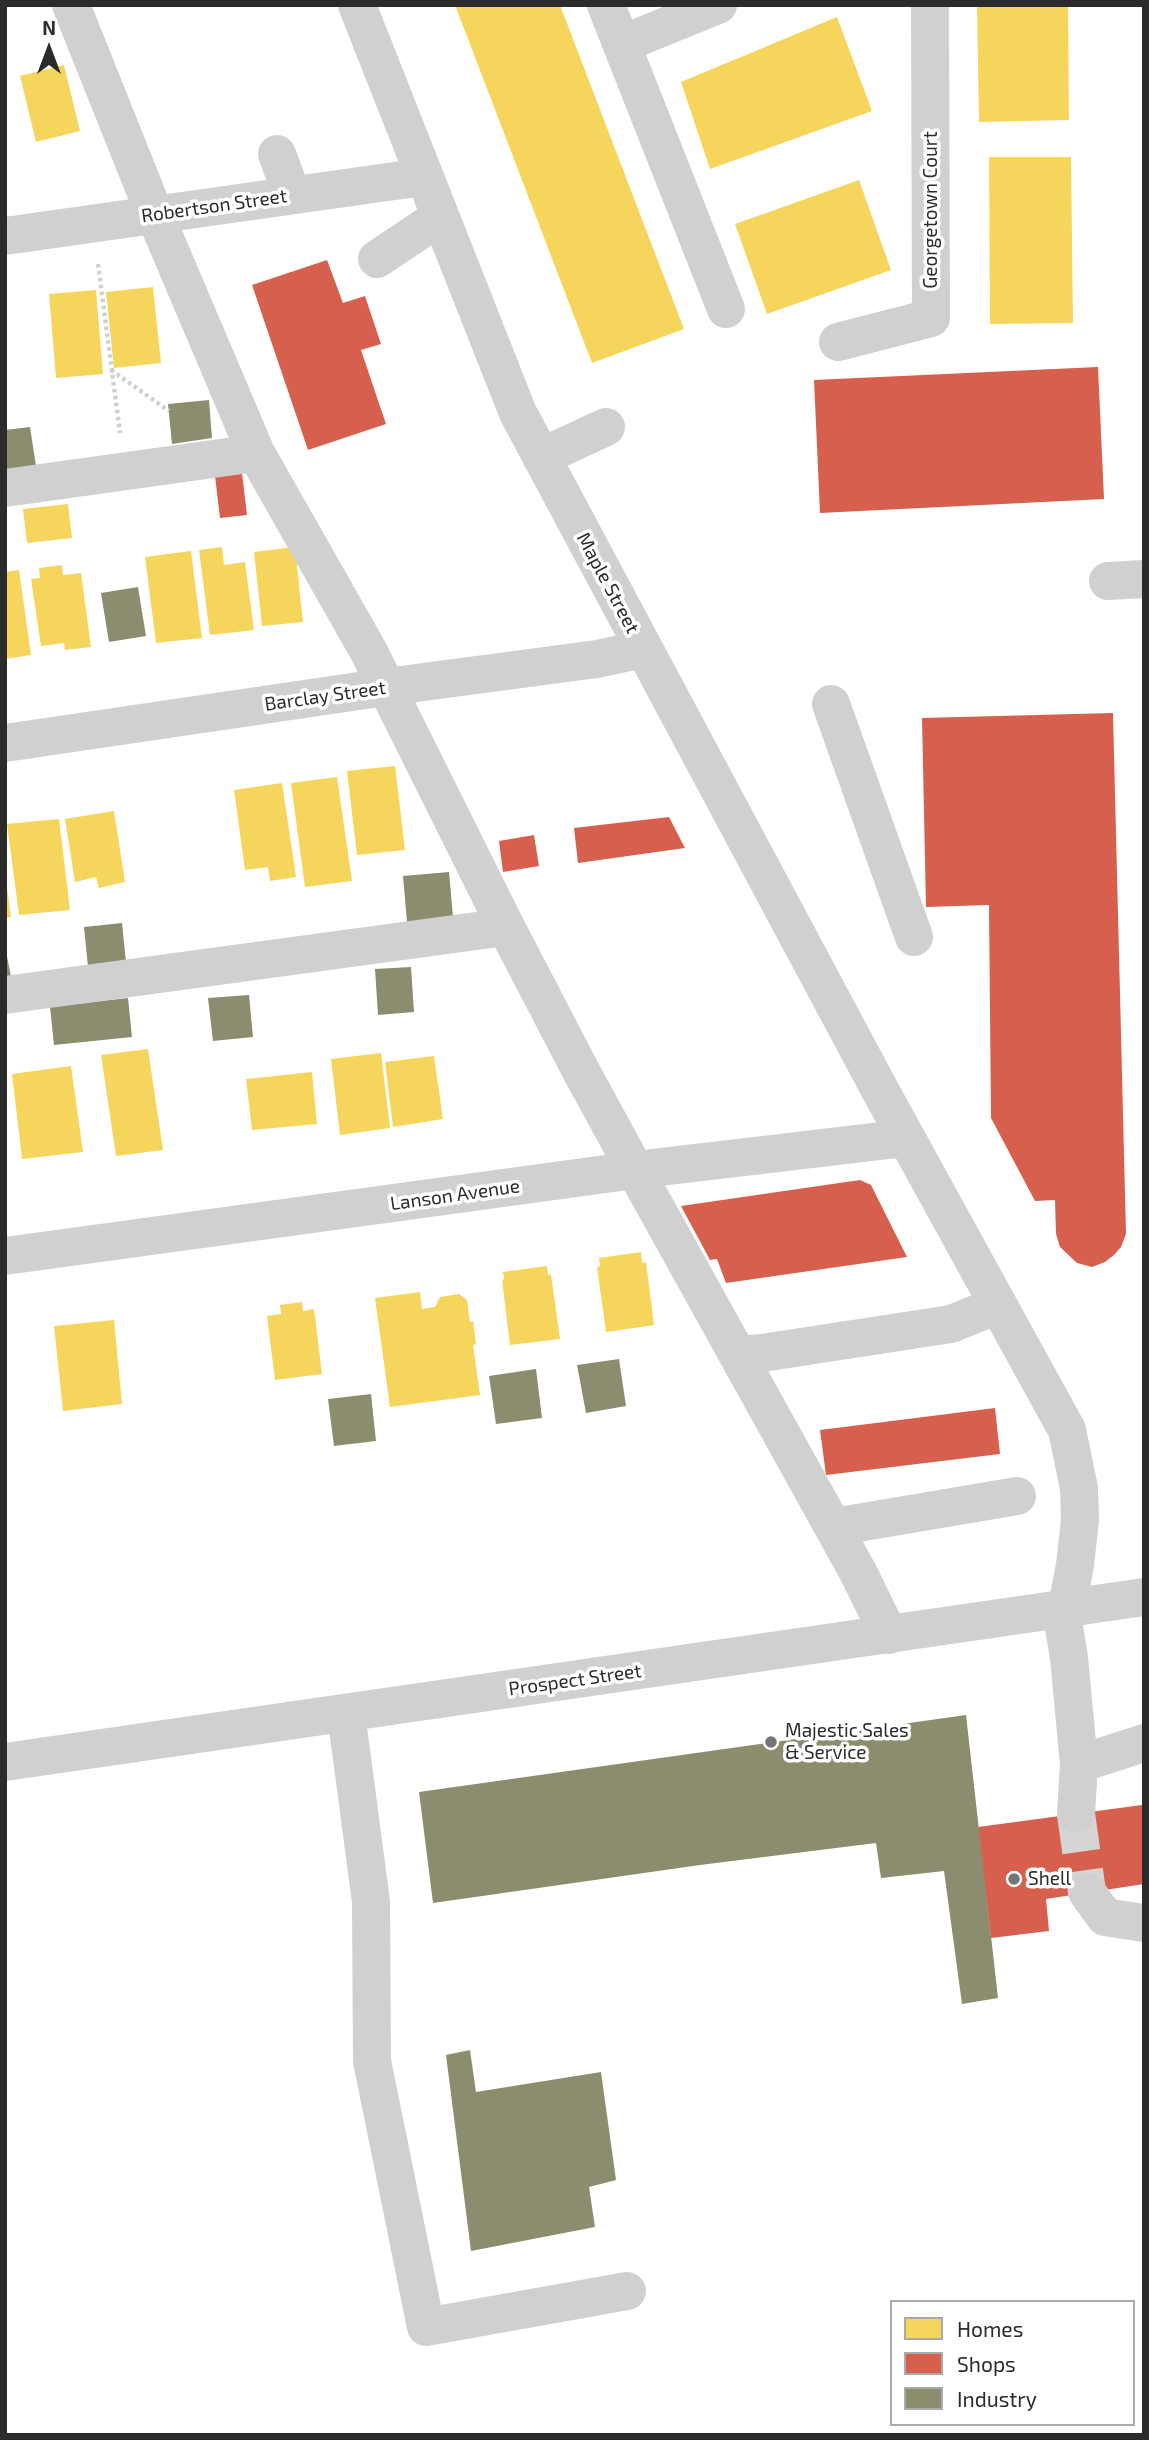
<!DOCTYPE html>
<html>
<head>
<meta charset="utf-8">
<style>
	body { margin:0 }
	#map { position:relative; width:1149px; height:2440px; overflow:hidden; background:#fff; font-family:"Exo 2",sans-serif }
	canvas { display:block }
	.frame { position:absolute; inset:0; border:7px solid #2b2b2b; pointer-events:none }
	.legend { position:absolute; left:890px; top:2300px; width:245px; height:126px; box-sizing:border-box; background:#fff; border:2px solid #aaa; margin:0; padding:9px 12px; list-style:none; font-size:21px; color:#2b2b2b }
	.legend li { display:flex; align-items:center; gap:14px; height:35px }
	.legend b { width:35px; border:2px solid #aaa }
	.north { position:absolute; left:14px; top:14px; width:70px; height:70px; -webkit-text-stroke:5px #fff; paint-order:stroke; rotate:0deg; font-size:19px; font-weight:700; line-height:28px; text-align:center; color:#2b2b2b }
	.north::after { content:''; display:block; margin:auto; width:24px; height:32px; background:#2b2b2b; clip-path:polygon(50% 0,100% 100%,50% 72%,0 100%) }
</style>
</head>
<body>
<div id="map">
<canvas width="1149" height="2440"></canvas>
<div class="frame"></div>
<ul class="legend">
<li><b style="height:19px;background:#f6d55c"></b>Homes</li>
<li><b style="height:19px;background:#d6604d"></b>Shops</li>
<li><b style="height:19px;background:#8c8c6e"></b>Industry</li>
</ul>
<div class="north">N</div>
</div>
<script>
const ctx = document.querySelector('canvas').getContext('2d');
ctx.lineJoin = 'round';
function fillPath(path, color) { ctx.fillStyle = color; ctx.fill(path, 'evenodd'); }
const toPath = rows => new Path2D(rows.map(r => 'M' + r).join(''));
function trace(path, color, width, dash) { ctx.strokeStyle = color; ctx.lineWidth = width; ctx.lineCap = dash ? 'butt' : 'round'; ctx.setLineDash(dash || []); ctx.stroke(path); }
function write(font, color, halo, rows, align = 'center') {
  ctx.font = font + ' "Exo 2",sans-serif'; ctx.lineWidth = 7; ctx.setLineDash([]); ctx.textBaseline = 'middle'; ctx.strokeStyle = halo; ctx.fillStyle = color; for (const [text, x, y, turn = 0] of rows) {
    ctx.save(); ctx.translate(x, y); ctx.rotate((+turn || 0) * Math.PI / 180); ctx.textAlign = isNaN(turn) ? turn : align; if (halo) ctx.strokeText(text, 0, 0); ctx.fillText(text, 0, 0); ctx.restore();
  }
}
fillPath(toPath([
	[455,5,560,5,684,329,592,363],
	[977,5,1068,5,1069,120,979,122],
	[837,17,872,111,710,169,681,82],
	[64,65,80,131,36,142,20,76],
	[989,157,1071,157,1073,323,990,324],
	[859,180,891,270,767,314,735,224],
	[153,287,161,363,114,368,106,292],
	[96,290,103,374,56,378,49,294],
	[68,504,72,538,27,543,23,509],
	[222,547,224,565,245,562,254,630,210,635,199,550],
	[295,547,303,622,262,626,254,552],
	[191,551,202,638,156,643,145,557],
	[62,565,63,575,81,573,91,647,65,650,64,643,41,646,31,579,40,578,39,568],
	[19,570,31,655,5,659,5,572],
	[395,766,405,850,357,855,347,771],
	[337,777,352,881,305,887,291,783],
	[282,783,296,877,270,881,268,867,245,870,234,790],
	[114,811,125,882,99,888,96,877,75,882,65,819],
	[59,819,70,910,19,915,7,824],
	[7,888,11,917,5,918,5,889],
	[148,1049,163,1150,116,1156,101,1055],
	[381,1053,390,1128,340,1135,331,1059],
	[434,1056,443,1119,393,1127,385,1062],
	[71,1066,83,1152,22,1159,12,1074],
	[312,1072,317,1124,252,1130,246,1079],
	[641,1252,642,1263,646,1262,654,1325,606,1332,597,1267,600,1266,599,1258],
	[547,1266,548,1275,551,1274,560,1339,510,1345,502,1280,504,1279,503,1272],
	[420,1292,422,1309,435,1307,440,1297,459,1294,467,1300,470,1322,473,1321,476,1344,473,1345,480,1395,390,1407,375,1298],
	[302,1302,303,1311,314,1309,322,1374,275,1380,267,1316,281,1314,280,1305],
	[114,1320,122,1404,63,1411,54,1326]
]), '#f6d55c');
fillPath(toPath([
	[327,260,343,303,365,296,381,344,361,350,386,424,308,450,252,285],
	[1098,367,1104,499,820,513,814,380],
	[242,473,247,515,220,518,215,476],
	[1113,713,1126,1234,1121,1247,1114,1255,1105,1262,1092,1267,1077,1263,1060,1247,1056,1234,1055,1200,1035,1201,991,1118,989,905,926,907,922,718],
	[669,817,685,848,578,863,574,828],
	[534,835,539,866,503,872,499,841],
	[860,1180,871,1185,907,1257,726,1283,717,1259,710,1260,681,1206],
	[995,1408,1000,1454,826,1475,820,1430],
	[1142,1805,1144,1884,1046,1899,1049,1931,991,1938,978,1827]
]), '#d6604d');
fillPath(toPath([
	[209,400,212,438,172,444,168,404],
	[30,427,36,466,5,471,5,430],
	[138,587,146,636,109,642,101,593],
	[449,872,453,917,407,922,403,876],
	[122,923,126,962,88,967,84,927],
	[5,947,11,976,5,976],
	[411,967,414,1012,378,1015,375,969],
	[249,995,253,1037,213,1041,208,998],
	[128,998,132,1037,54,1045,50,1007],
	[619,1359,626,1406,586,1413,577,1365],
	[536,1369,542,1418,496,1424,489,1376],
	[371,1394,376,1441,334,1446,328,1399],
	[966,1715,998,1998,962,2004,944,1871,881,1878,876,1843,700,1865,433,1903,419,1792],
	[470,2050,476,2092,601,2072,616,2180,589,2187,595,2227,471,2251,446,2055]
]), '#8c8c6e');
trace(toPath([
	[1076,1814,1087,1892]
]), '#d5d5d5', 38, [38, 19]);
trace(toPath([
	[98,264,120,433],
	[111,370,169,411]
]), '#d0d0d0', 4.5, [3.5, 3.5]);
trace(toPath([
	[71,5,155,215,256,453,369,652,506,927,581,1071,635,1170,858,1572,889,1635],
	[357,5,518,413,880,1090,1067,1430,1079,1488,1080,1520,1075,1565,1067,1607],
	[606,5,726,309],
	[622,44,718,5],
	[277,154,292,195],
	[5,236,423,177],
	[377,259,440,217],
	[838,342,931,318,930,5],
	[541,457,606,427],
	[5,488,256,453],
	[1108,581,1144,579],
	[831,704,914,937],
	[5,743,386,687,597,659,644,649],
	[5,995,506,927],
	[5,1256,635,1170,906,1138],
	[738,1355,762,1353,951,1324,998,1305],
	[834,1527,1017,1496],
	[1061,1608,1069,1658,1079,1764,1076,1814],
	[346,1713,371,1902,372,2061,426,2327,627,2291],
	[5,1762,1144,1597],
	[1079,1764,1144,1743],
	[1087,1892,1105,1917,1144,1923]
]), '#d0d0d0', 38);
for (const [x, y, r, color] of [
	[771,1742,7,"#757575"],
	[1014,1879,7,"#757575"]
]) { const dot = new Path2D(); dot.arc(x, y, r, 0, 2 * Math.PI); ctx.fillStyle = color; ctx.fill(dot); trace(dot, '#fff', 2.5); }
write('19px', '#2b2b2b', '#fff', [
	["Robertson Street",214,206,-8],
	["Georgetown Court",931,210,-90],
	["Maple Street",608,583,62],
	["Barclay Street",325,696,-8],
	["Lanson Avenue",455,1195,-8],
	["Prospect Street",575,1680,-8]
]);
write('19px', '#2b2b2b', '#fff', [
	["Majestic Sales",785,1731],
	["& Service",785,1753],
	["Shell",1028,1879]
], 'left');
</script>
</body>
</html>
